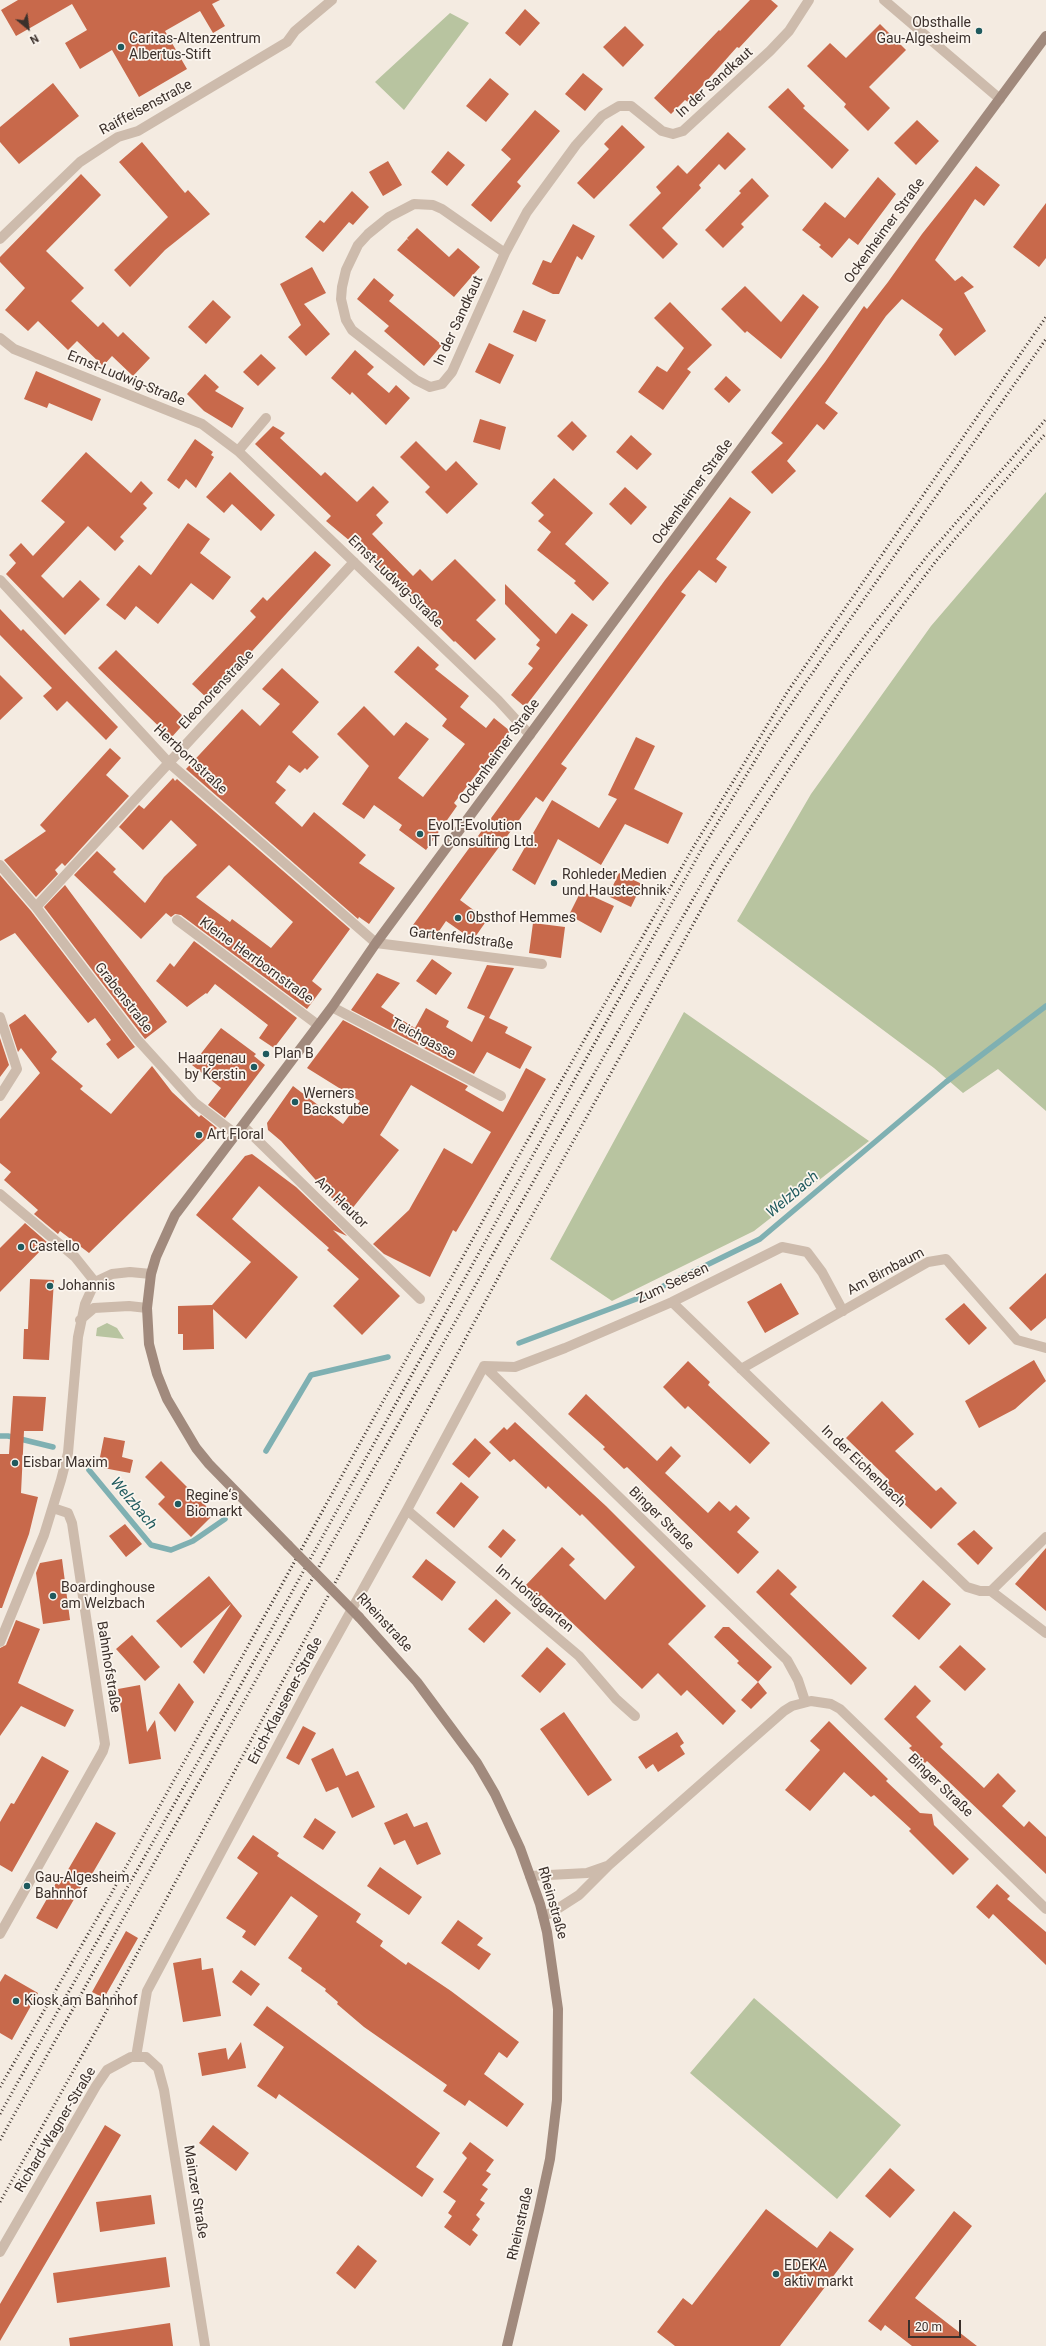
<!DOCTYPE html>
<meta charset="utf-8">
<style>
body{margin:0}
#map{position:relative;width:1046px;height:2346px;overflow:hidden;background:#f4ebe1;font-family:Roboto,sans-serif}
canvas{display:block}
.north{position:absolute;left:8px;top:8px;width:40px;height:40px;-webkit-text-stroke:3px #fbf5ee;paint-order:stroke;rotate:151deg;font-size:11px;font-weight:700;line-height:16px;text-align:center;color:#3b302b}
.north::after{content:'';display:block;margin:auto;width:14px;height:18px;background:#3b302b;clip-path:polygon(50% 0,100% 100%,50% 72%,0 100%)}
.scale{position:absolute;left:908px;top:2320px;width:53px;height:18px;box-sizing:border-box;border:2px solid #3b302b;border-top:0;padding-left:5px;font-size:12px;line-height:14px;white-space:nowrap;color:#3b302b;-webkit-text-stroke:3px #fbf5ee;paint-order:stroke}
</style>
<div id="map">
<canvas width="1046" height="2346"></canvas>
<div class="north">N</div>
<div class="scale">20 m</div>
</div>
<script>
const context = document.querySelector('canvas').getContext('2d');
context.lineJoin = 'round';
function paint(path, color) {
  context.fillStyle = color;
  context.fill(path, 'evenodd');
}
function poly(rows) {
  const path = new Path2D();
  for (const r of rows) {
    path.moveTo(r[0], r[1]);
    for (let i = 2; i < r.length; i += 2) path.lineTo(r[i], r[i + 1]);
  }
  return path;
}
function stroke(path, color, width, dash) {
  context.strokeStyle = color;
  context.lineWidth = width;
  context.lineCap = dash ? 'butt' : 'round';
  context.setLineDash(dash || []);
  context.stroke(path);
}
function write(font, color, halo, rows, align = 'center') {
  context.font = font + ' Roboto,sans-serif';
  context.lineWidth = 3.5;
  context.setLineDash([]);
  context.textBaseline = 'middle';
  context.strokeStyle = halo;
  context.fillStyle = color;
  for (const [text, x, y, turn = 0] of rows) {
    context.save();
    context.translate(x, y);
    context.rotate((+turn || 0) * Math.PI / 180);
    context.textAlign = isNaN(turn) ? turn : align;
    if (halo) context.strokeText(text, 0, 0);
    context.fillText(text, 0, 0);
    context.restore();
  }
}
paint(poly([
 [450,13,469,23,404,110,375,82],
 [1046,492,1046,1111,998,1069,963,1093,934,1068,737,921,811,794,931,626],
 [684,1012,869,1141,754,1231,612,1301,550,1259],
 [107,1323,117,1328,124,1339,96,1336,97,1328],
 [754,1998,901,2125,837,2199,690,2073]
]), '#b8c4a0');
stroke(poly([
 [519,1343,639,1298,760,1239,946,1082,1046,1006],
 [0,1436,8,1436,53,1447],
 [266,1451,311,1375,388,1357],
 [89,1470,151,1545,171,1550,193,1541,225,1519]
]), '#7fb0b2', 5.5);
paint(poly([
 [18,0,220,0,212,4,225,26,213,33,200,11,165,31,187,69,139,97,112,50,80,69,65,43,87,30,72,4,16,36,1,10],
 [750,0,771,0,778,6,739,48,737,47,688,102,685,100,671,114,654,98,719,30,720,31],
 [525,9,540,23,520,46,505,33],
 [880,24,906,50,869,87,890,108,868,131,844,107,846,104,807,66,830,43,846,58],
 [625,26,644,45,623,67,603,47],
 [583,73,603,89,585,111,565,94],
 [490,78,509,94,486,122,466,106],
 [53,83,79,116,19,164,0,142,0,127],
 [788,88,805,106,803,108,849,150,832,169,768,107],
 [535,110,560,131,517,182,521,186,491,222,471,205,511,159,501,150],
 [917,120,939,141,916,165,894,143],
 [622,125,645,147,594,199,577,183,609,149,604,144],
 [728,132,746,149,725,170,719,164,699,185,701,188,662,228,678,244,663,259,629,225,661,193,656,187,678,165,687,174],
 [142,142,185,193,188,190,210,214,165,250,130,287,114,270,168,217,119,162],
 [448,151,465,165,447,186,431,172],
 [388,161,402,185,383,196,369,172],
 [976,166,1000,185,984,206,975,199,935,260,955,281,962,276,974,287,964,293,986,331,955,356,939,335,943,329,902,299,886,316,825,403,838,413,824,430,817,424,787,461,796,471,772,494,751,472,783,443,771,433,825,362,864,306,867,309,888,282,922,234],
 [81,174,101,195,46,251,84,288,71,301,98,327,103,322,118,337,123,332,150,358,133,376,112,356,103,366,77,341,68,350,38,321,28,331,5,310,25,288,0,262,0,257],
 [878,177,896,194,858,245,849,238,832,258,819,247,821,245,802,230,825,202,845,218],
 [752,178,769,196,741,224,744,227,723,248,705,230,741,193,739,191],
 [352,191,369,207,353,225,349,222,323,252,305,237,320,220,324,223],
 [1046,203,1046,258,1039,267,1013,247],
 [573,224,595,236,582,260,577,256,559,294,553,294,532,284,543,260,551,263],
 [417,228,449,257,458,248,480,267,454,297,397,250,407,239,409,241,407,238],
 [312,267,326,293,304,304,330,334,306,356,288,337,301,325,280,284],
 [374,278,394,295,389,301,442,345,424,366,384,331,389,326,357,299],
 [745,286,781,322,803,294,819,307,781,359,747,331,745,333,721,309],
 [213,300,231,317,206,344,188,327],
 [670,302,712,345,687,369,691,372,663,410,638,392,657,366,667,372,684,348,654,318],
 [523,310,546,320,536,342,513,332],
 [489,343,514,355,500,384,475,372],
 [355,350,374,367,367,374,389,393,396,385,410,398,386,425,352,392,350,395,331,378],
 [261,354,276,368,258,386,243,372],
 [36,371,101,399,92,421,49,403,47,408,24,399],
 [205,374,219,387,215,391,244,408,232,428,204,411,187,394],
 [726,376,741,390,729,403,714,389],
 [480,419,506,427,500,450,473,442],
 [572,421,587,436,573,451,557,436],
 [273,426,285,433,280,438,321,476,325,472,357,502,373,486,389,502,376,515,383,523,372,534,413,576,420,569,432,581,455,559,496,600,476,620,496,639,475,660,455,641,454,642,368,556,326,521,331,516,255,444],
 [631,435,652,454,637,470,616,452],
 [195,439,213,452,211,455,214,457,196,488,186,479,179,489,167,480],
 [416,441,446,471,456,461,478,484,447,514,425,492,430,487,400,457],
 [86,452,131,493,141,481,153,493,143,504,147,508,120,537,124,541,115,551,88,526,41,576,63,598,80,580,100,599,65,635,6,574,16,563,9,555,21,543,33,556,65,522,41,501],
 [230,472,275,515,261,531,232,504,224,513,206,497],
 [554,478,593,513,565,544,609,583,593,601,574,583,576,581,537,550,551,532,538,521,544,515,531,503],
 [625,487,647,507,631,525,609,504],
 [730,497,751,512,716,559,727,567,716,583,699,570,681,592,686,595,561,764,567,768,543,802,536,797,460,900,487,920,473,940,446,921,433,940,413,925,665,580],
 [188,523,210,539,200,553,231,577,213,600,191,583,158,624,136,606,125,620,106,605,139,565,151,575],
 [315,551,331,565,208,699,192,684,256,617,250,611,263,597,267,601],
 [505,584,556,634,572,613,588,625,525,707,511,695,533,668,528,664,540,648,536,645,540,640,505,604],
 [0,609,21,631,23,629,118,727,106,740,67,701,57,711,43,696,52,688,0,635],
 [418,646,439,665,435,669,469,696,460,707,486,728,494,718,510,731,454,803,457,806,426,850,399,830,402,825,374,805,364,819,342,804,369,766,337,734,364,706,394,736,406,722,429,739,398,778,423,797,465,744,442,726,447,719,394,672],
 [116,650,187,720,171,738,98,668],
 [282,668,319,702,292,732,319,757,307,770,305,768,300,773,289,765,276,782,286,790,275,803,302,827,314,812,366,855,359,863,395,888,369,924,359,917,358,919,186,769,242,709,260,726,280,704,262,689],
 [0,675,23,698,0,720],
 [636,737,655,746,634,789,683,813,668,844,625,824,601,865,558,839,535,885,512,870,552,800,599,828,617,799,608,795],
 [110,748,121,758,106,775,129,796,65,866,62,863,55,870,58,874,36,897,4,860,46,831,40,825],
 [173,778,175,781,177,779,350,929,312,981,322,989,307,1009,181,915,175,914,171,917,166,913,141,939,74,875,97,851,116,869,113,872,145,903,164,877,197,845,171,820,143,850,119,827,139,805,144,809],
 [229,865,293,922,271,948,232,919,230,922,196,897],
 [619,873,642,884,631,907,608,896],
 [0,875,31,911,135,1047,118,1059,106,1044,111,1040,95,1018,88,1023,15,933,0,941],
 [65,885,167,1022,145,1039,44,907],
 [581,891,614,906,601,933,569,915],
 [533,923,565,927,561,958,529,953],
 [194,941,297,1018,274,1048,259,1038,268,1025,215,984,207,994,206,993,187,1007,156,981,170,963,174,967],
 [432,959,452,973,436,995,416,981],
 [487,965,514,968,489,1018,508,1027,505,1033,532,1047,520,1069,487,1052,474,1074,351,1010,377,973,400,983,381,1007,415,1028,426,1008,449,1021,446,1027,472,1042,485,1016,467,1008],
 [25,1014,57,1052,51,1059,83,1086,80,1089,111,1114,152,1066,172,1092,199,1117,201,1115,217,1128,89,1253,60,1231,58,1234,34,1214,38,1210,4,1180,11,1172,0,1163,0,1119,40,1073,21,1048,18,1052,9,1025],
 [343,1020,468,1086,465,1090,503,1112,526,1068,546,1079,456,1232,453,1230,430,1277,384,1254,373,1244,409,1210,444,1148,472,1164,491,1132,411,1085,380,1135,399,1150,347,1215,281,1141,268,1130,267,1123,293,1086,343,1124,360,1101,307,1068],
 [221,1028,256,1054,254,1056,265,1065,225,1118,208,1105,221,1088,192,1065],
 [0,1038,9,1065,0,1077],
 [252,1154,296,1187,347,1236,333,1230,400,1296,362,1335,333,1306,359,1279,327,1250,329,1248,259,1186,232,1219,298,1277,246,1339,213,1309,214,1349,183,1350,183,1334,178,1334,178,1306,212,1305,251,1262,196,1215,245,1156],
 [25,1223,48,1243,0,1292,0,1248],
 [1046,1273,1046,1318,1031,1331,1009,1308],
 [30,1279,54,1280,49,1360,23,1359,24,1329,28,1329],
 [781,1283,799,1314,765,1333,747,1302],
 [964,1303,987,1328,969,1345,945,1319],
 [1034,1360,1046,1381,1015,1409,979,1428,965,1401],
 [688,1361,710,1382,708,1385,770,1443,750,1464,688,1406,685,1409,663,1387],
 [586,1394,657,1461,671,1446,681,1456,665,1473,708,1513,719,1501,730,1511,736,1505,750,1518,737,1532,759,1552,738,1574,627,1467,624,1469,603,1449,605,1447,568,1414],
 [13,1396,46,1397,43,1431,24,1431,21,1493,38,1497,29,1534,2,1608,0,1608,0,1454,9,1454],
 [882,1401,914,1434,895,1451,936,1491,941,1487,957,1503,931,1529,883,1484,888,1479,846,1438],
 [515,1422,606,1506,706,1606,668,1644,736,1711,723,1725,687,1690,681,1696,658,1673,642,1689,563,1614,562,1616,541,1595,538,1598,525,1586,562,1547,575,1559,569,1565,605,1600,635,1567,582,1514,580,1516,548,1486,546,1489,514,1459,510,1462,489,1442,504,1427,507,1430],
 [104,1437,125,1441,122,1457,133,1460,130,1473,98,1467],
 [475,1438,491,1453,469,1478,452,1464],
 [161,1461,214,1514,191,1537,158,1504,165,1497,145,1477],
 [461,1482,479,1497,454,1528,436,1513],
 [125,1524,142,1544,126,1557,109,1536],
 [503,1529,516,1540,501,1558,488,1547],
 [974,1530,993,1548,978,1565,957,1544],
 [1046,1548,1046,1611,1015,1584],
 [62,1559,70,1620,43,1624,36,1573,40,1563],
 [426,1559,456,1582,442,1601,412,1577],
 [778,1569,797,1587,790,1594,867,1668,851,1685,756,1592],
 [209,1576,242,1616,204,1674,193,1662,231,1604,181,1648,156,1621],
 [923,1580,951,1604,919,1640,892,1616],
 [496,1599,511,1613,484,1643,468,1629],
 [16,1620,40,1629,18,1683,74,1710,65,1727,21,1706,0,1736,0,1648,6,1645],
 [723,1627,729,1627,772,1667,758,1682,737,1663,739,1661,714,1637],
 [132,1635,160,1667,145,1681,116,1649],
 [960,1645,986,1669,965,1691,939,1667],
 [547,1647,566,1664,540,1693,521,1676],
 [758,1682,767,1693,751,1709,741,1700],
 [179,1683,194,1702,175,1732,159,1713],
 [140,1685,147,1732,155,1720,161,1759,129,1764,118,1689],
 [915,1685,931,1701,916,1717,943,1744,940,1747,984,1788,998,1773,1016,1791,1002,1806,1024,1827,1029,1821,1046,1837,1046,1874,927,1761,925,1763,909,1748,912,1746,884,1719],
 [564,1712,612,1780,588,1796,540,1729],
 [829,1721,888,1779,886,1781,920,1813,932,1814,934,1825,969,1859,953,1875,909,1831,911,1829,874,1795,871,1797,844,1772,810,1811,785,1790,820,1750,810,1741],
 [303,1726,316,1733,299,1765,286,1758],
 [677,1732,684,1743,680,1746,685,1754,658,1772,653,1764,646,1769,638,1757],
 [333,1748,346,1776,358,1771,375,1807,352,1818,338,1787,326,1792,311,1759],
 [42,1756,69,1771,12,1872,0,1865,0,1822,11,1803,14,1804],
 [407,1813,414,1827,427,1822,441,1854,417,1865,405,1840,394,1845,384,1823],
 [315,1818,336,1832,323,1850,303,1837],
 [96,1822,116,1833,88,1881,85,1880,57,1929,36,1918,56,1883,59,1885],
 [253,1835,279,1853,277,1856,361,1914,356,1922,383,1941,380,1946,406,1965,408,1962,451,1991,519,2042,507,2058,499,2052,484,2074,524,2104,507,2127,469,2100,465,2106,443,2091,447,2085,364,2027,337,2004,338,2002,325,1991,326,1989,301,1971,302,1968,288,1958,318,1916,291,1896,255,1946,242,1937,246,1931,226,1918,258,1873,237,1858],
 [380,1867,422,1897,409,1915,367,1886],
 [997,1884,1010,1896,1007,1899,1046,1932,1046,1965,993,1914,989,1919,976,1907],
 [458,1920,483,1938,477,1945,491,1954,479,1970,441,1943],
 [126,1931,138,1938,104,1998,92,1992],
 [201,1958,202,1970,213,1968,221,2016,183,2022,173,1963],
 [241,1970,260,1984,251,1996,232,1982],
 [5,1974,38,1993,12,2040,0,2033,0,1982],
 [267,2006,440,2133,416,2167,434,2179,422,2197,279,2094,276,2099,257,2086,284,2047,253,2025],
 [241,2042,246,2068,202,2076,198,2053,226,2048,228,2060],
 [105,2125,121,2135,0,2341,0,2304],
 [213,2125,249,2153,236,2171,199,2143],
 [470,2142,494,2160,486,2171,491,2174,482,2185,488,2189,480,2200,485,2203,476,2215,480,2219,472,2230,478,2235,470,2246,444,2227,452,2216,448,2213,456,2201,443,2192,467,2158,462,2153],
 [890,2168,915,2190,890,2218,865,2196],
 [151,2195,155,2224,100,2232,96,2202],
 [766,2209,817,2248,830,2231,854,2249,780,2346,675,2346,657,2332,683,2298,692,2305],
 [954,2211,972,2226,915,2298,977,2346,912,2346,885,2325,881,2331,868,2321],
 [358,2245,377,2261,355,2289,336,2273],
 [166,2257,170,2287,57,2303,53,2273],
 [170,2323,173,2346,70,2346,69,2338]
]), '#c8694b');
stroke(poly([
 [884,0,1000,99],
 [0,239,80,162,118,137,138,131,287,42,295,31,332,0],
 [505,253,442,209,433,205,414,204,389,217,368,234,358,245,346,270,342,287,341,299,346,320,352,330,416,380,430,387,442,384,452,372,505,253,527,212,576,145,602,116,619,106,631,106,662,131,673,134,683,131,770,51,789,31,809,0],
 [0,338,14,349,202,424,238,451,498,700,530,735],
 [238,451,266,418],
 [0,580,169,763,376,943,542,964],
 [0,865,36,907,136,1038,195,1103,237,1135],
 [36,907,354,562],
 [177,920,318,1025],
 [332,1007,501,1096],
 [0,1017,17,1069,0,1096],
 [243,1126,420,1299],
 [0,1194,75,1257,95,1282],
 [672,1302,967,1587,980,1591,991,1591,1046,1633],
 [80,1320,94,1308,129,1306,147,1308],
 [484,1366,787,1660,798,1680,805,1701],
 [484,1366,515,1367,565,1348,672,1302,782,1247,807,1252,822,1272,843,1311],
 [741,1369,928,1262,946,1259,1017,1340,1046,1348],
 [407,1510,579,1656,616,1699,635,1716],
 [991,1591,1046,1537],
 [0,1642,44,1535,61,1480,68,1453,78,1337,85,1304,95,1282,112,1274,130,1272,151,1274],
 [0,1934,103,1751,105,1744,72,1523,68,1513,53,1508],
 [136,2057,147,1991,316,1674,407,1510,484,1366],
 [0,2252,96,2086,107,2070,131,2057,146,2057,158,2068,164,2090,205,2346]
]), '#cdbbac', 10);
stroke(poly([
 [530,1876,587,1873,607,1866],
 [543,1916,551,1913,579,1895,609,1865,784,1711,792,1706,811,1701,831,1704,840,1709,1046,1909]
]), '#cdbbac', 10);
stroke(poly([
 [288,1545,209,1464,196,1448,167,1399,157,1374,149,1344,147,1308,151,1274,156,1257,175,1215,332,1007,376,943,1046,36],
 [359,1617,417,1682,477,1763,495,1794,520,1848,540,1904,547,1932,558,2009,557,2100,550,2159,539,2210,507,2346]
]), '#a18a7d', 10);
stroke(poly([
 [0,2087,110,1896,508,1175,691,851,788,691,1046,317],
 [0,2114,217,1728,699,854,771,734,804,685,1046,339],
 [0,2140,548,1155,714,862,841,668,864,637,928,555,1046,419],
 [0,2202,98,2027,507,1261,722,872,851,674,936,561,1046,433]
]), '#3b302b', 3, [1, 3]);
stroke(poly([
 [288,1545,359,1617]
]), '#a18a7d', 10);
for (const [x, y, r, color] of [
 [979,31,4,"#1f5a5e"],
 [121,47,4,"#1f5a5e"],
 [420,834,4,"#1f5a5e"],
 [554,883,4,"#1f5a5e"],
 [458,918,4,"#1f5a5e"],
 [266,1054,4,"#1f5a5e"],
 [254,1067,4,"#1f5a5e"],
 [295,1102,4,"#1f5a5e"],
 [199,1135,4,"#1f5a5e"],
 [21,1247,4,"#1f5a5e"],
 [50,1286,4,"#1f5a5e"],
 [15,1463,4,"#1f5a5e"],
 [178,1504,4,"#1f5a5e"],
 [53,1596,4,"#1f5a5e"],
 [27,1886,4,"#1f5a5e"],
 [16,2001,4,"#1f5a5e"],
 [776,2274,4,"#1f5a5e"]
]) {
  const dot = new Path2D();
  dot.arc(x, y, r, 0, 2 * Math.PI);
  context.fillStyle = color;
  context.fill(dot);
  stroke(dot, '#fbf5ee', 1.5);
}
write('14px', '#3b302b', '#fbf5ee', [
 ["Obsthalle",971,23,"right"],
 ["Gau-Algesheim",971,39,"right"],
 ["Caritas-Altenzentrum",129,39],
 ["Albertus-Stift",129,55],
 ["EvoIT-Evolution",428,826],
 ["IT Consulting Ltd.",428,842],
 ["Rohleder Medien",562,875],
 ["und Haustechnik",562,891],
 ["Obsthof Hemmes",466,918],
 ["Plan B",274,1054],
 ["Haargenau",246,1059,"right"],
 ["by Kerstin",246,1075,"right"],
 ["Werners",303,1094],
 ["Backstube",303,1110],
 ["Art Floral",207,1135],
 ["Castello",29,1247],
 ["Johannis",58,1286],
 ["Eisbar Maxim",23,1463],
 ["Regine‘s",186,1496],
 ["Biomarkt",186,1512],
 ["Boardinghouse",61,1588],
 ["am Welzbach",61,1604],
 ["Gau-Algesheim",35,1878],
 ["Bahnhof",35,1894],
 ["Kiosk am Bahnhof",24,2001],
 ["EDEKA",784,2266],
 ["aktiv markt",784,2282]
], 'left');
write('14px', '#3b302b', '#fbf5ee', [
 ["In der Sandkaut",715,83,-42],
 ["Raiffeisenstraße",146,108,-28],
 ["Ockenheimer Straße",885,231,-54],
 ["In der Sandkaut",459,321,-65],
 ["Ernst-Ludwig-Straße",126,379,22],
 ["Ockenheimer Straße",693,492,-54],
 ["Ernst-Ludwig-Straße",395,582,44],
 ["Eleonorenstraße",217,690,-47],
 ["Ockenheimer Straße",500,752,-54],
 ["Herrbornstraße",190,760,43],
 ["Gartenfeldstraße",461,939,7],
 ["Kleine Herrbornstraße",256,961,36],
 ["Grabenstraße",123,998,52],
 ["Teichgasse",423,1039,28],
 ["Am Heutor",341,1203,44],
 ["Am Birnbaum",886,1272,-28],
 ["Zum Seesen",673,1284,-25],
 ["In der Eichenbach",863,1467,44],
 ["Binger Straße",661,1519,44],
 ["Im Honiggarten",534,1599,40],
 ["Rheinstraße",384,1623,47],
 ["Bahnhofstraße",108,1667,81],
 ["Erich-Klausener-Straße",286,1701,-62],
 ["Binger Straße",940,1786,44],
 ["Rheinstraße",552,1903,74],
 ["Richard-Wagner-Straße",56,2130,-59],
 ["Mainzer Straße",195,2192,81],
 ["Rheinstraße",521,2224,-77]
]);
write('italic 15px', '#1f5a5e', '#fbf5ee', [
 ["Welzbach",793,1195,-40],
 ["Welzbach",133,1504,50]
]);
</script>
